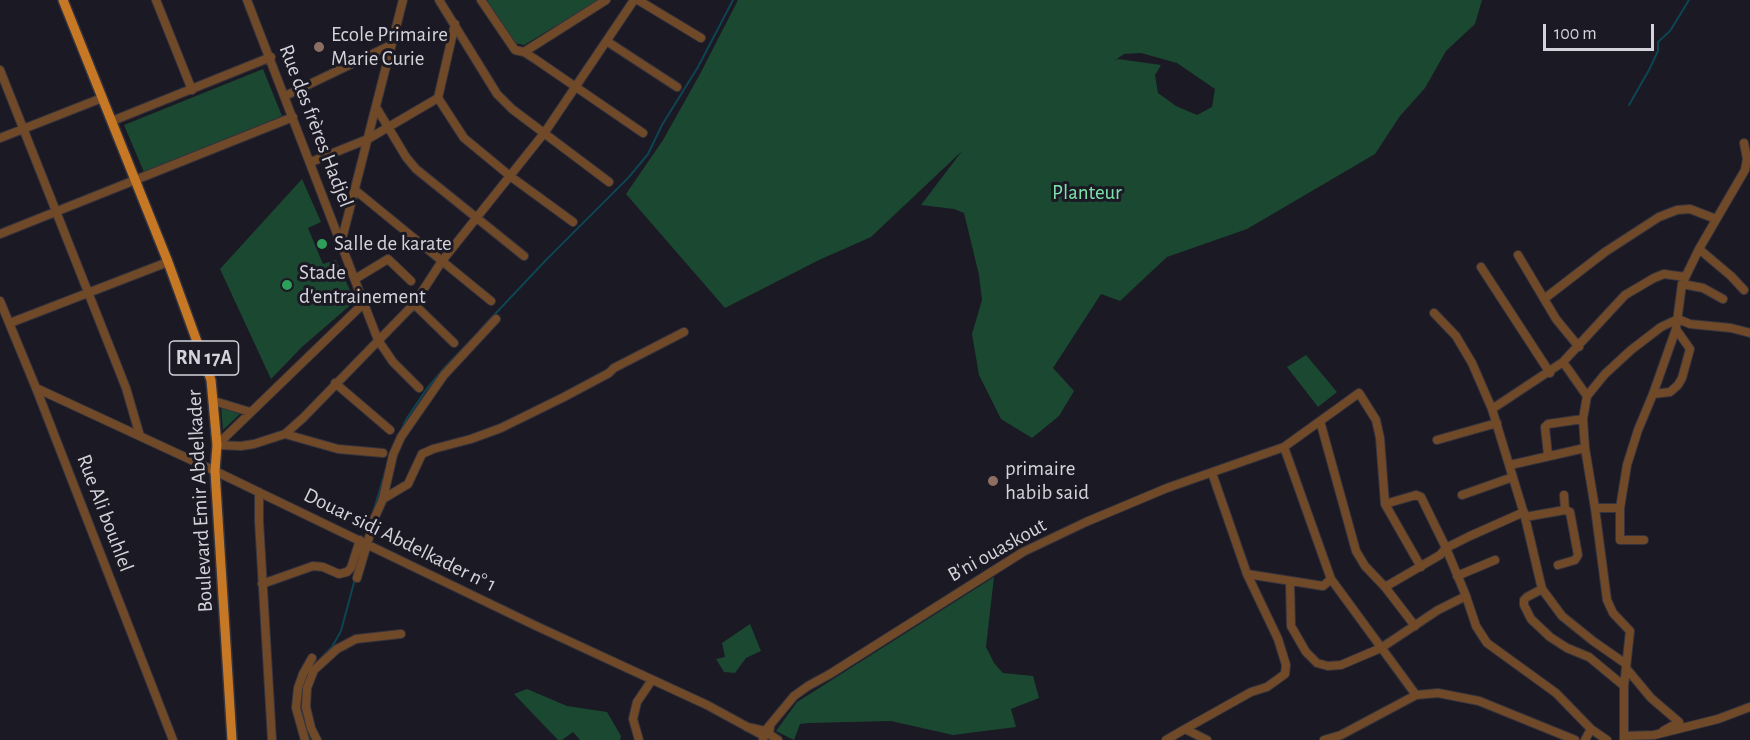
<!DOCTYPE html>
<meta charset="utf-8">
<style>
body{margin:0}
#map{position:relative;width:1750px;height:740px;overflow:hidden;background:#1b1924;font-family:"Alegreya Sans",sans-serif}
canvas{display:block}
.scale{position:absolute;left:1543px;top:24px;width:111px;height:27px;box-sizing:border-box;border:3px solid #d4d3db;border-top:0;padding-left:8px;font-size:18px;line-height:21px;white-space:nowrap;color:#d4d3db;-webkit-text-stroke:4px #1b1924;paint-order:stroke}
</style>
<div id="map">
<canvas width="1750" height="740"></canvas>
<div class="scale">100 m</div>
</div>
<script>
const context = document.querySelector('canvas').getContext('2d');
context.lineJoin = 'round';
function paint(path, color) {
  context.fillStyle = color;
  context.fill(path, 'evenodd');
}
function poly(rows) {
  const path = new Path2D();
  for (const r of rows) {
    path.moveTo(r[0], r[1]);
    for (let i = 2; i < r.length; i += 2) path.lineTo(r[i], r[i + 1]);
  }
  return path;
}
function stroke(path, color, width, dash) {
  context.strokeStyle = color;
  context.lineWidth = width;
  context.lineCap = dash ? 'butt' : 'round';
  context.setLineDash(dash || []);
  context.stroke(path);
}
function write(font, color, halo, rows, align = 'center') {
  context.font = font + ' "Alegreya Sans",sans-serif';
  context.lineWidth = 6;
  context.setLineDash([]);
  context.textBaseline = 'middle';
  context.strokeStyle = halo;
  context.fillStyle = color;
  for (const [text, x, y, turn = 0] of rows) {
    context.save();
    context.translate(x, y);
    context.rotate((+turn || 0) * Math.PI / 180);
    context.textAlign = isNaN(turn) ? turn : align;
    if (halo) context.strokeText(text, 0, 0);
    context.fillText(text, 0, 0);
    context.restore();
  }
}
paint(poly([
 [487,0,599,0,524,45,515,43,496,18],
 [738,0,1482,0,1475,24,1446,51,1425,88,1400,116,1375,154,1247,229,1167,257,1120,301,1101,294,1053,368,1074,391,1059,416,1032,438,1001,419,979,375,972,334,982,300,979,275,964,213,954,209,921,205,962,151,871,237,819,260,725,308,626,194,663,140,700,74],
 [1141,53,1177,63,1215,89,1212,107,1197,115,1176,106,1158,93,1155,75,1161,65,1118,59,1114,61,1124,54],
 [263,69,282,116,144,172,124,125],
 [302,179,321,222,308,228,323,264,336,260,355,301,302,347,271,379,220,269],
 [1306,355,1337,392,1318,407,1287,367],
 [221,407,240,414,223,430],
 [994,577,986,647,994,663,1003,673,1033,676,1039,698,1011,709,1016,727,953,735,891,721,809,723,800,724,794,740,776,731,797,702],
 [750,624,761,651,746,658,735,673,724,672,716,659,725,657,722,643],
 [527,689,567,706,607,712,621,736,620,740,580,740,573,732,562,740,558,740,514,694]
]), '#1b4830');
stroke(poly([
 [1629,105,1649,70,1658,51,1658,42,1670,31,1689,0],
 [480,330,546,260,629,177,648,154,662,125,698,67,733,0],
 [393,447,407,418,426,390,445,367,477,334],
 [373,513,386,469],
 [317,662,332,647,341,631,355,579],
 [310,671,303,685,300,700,301,713,310,740]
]), '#0d4552', 2);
const minor = poly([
 [156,0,192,90],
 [247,0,378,340,393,362,419,388],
 [439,0,497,94,512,109,609,182],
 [481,0,515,50,524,52,535,59,643,133],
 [638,0,701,38],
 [455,24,438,98,464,138,510,176,573,222],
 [608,42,677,87],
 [524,52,606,0],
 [0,70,126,388,140,436],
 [285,96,391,45],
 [376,107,406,157,416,169,524,256],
 [112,121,271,57],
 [0,138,102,98],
 [311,162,368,139,438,98],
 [355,190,491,301],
 [0,234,293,117],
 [341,243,403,0],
 [1699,249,1731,276,1744,290],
 [1518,255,1556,319,1579,347],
 [1481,267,1550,373],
 [355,279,388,259,411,281],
 [1682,284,1703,288,1723,299],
 [1544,299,1605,252,1659,217,1677,210,1690,209,1716,219],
 [0,301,36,388,173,740],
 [414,304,454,343],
 [1434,313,1456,336,1472,363,1492,409,1525,517,1542,589,1562,616,1593,641,1626,664],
 [10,323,168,262],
 [1563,362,1587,396,1583,419,1585,448,1595,508,1607,600,1613,613,1630,631,1624,686,1624,740],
 [335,383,390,430],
 [36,388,215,471,534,625,707,705,764,736,763,740],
 [1653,394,1670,392,1678,385,1682,378,1690,349,1676,329,1682,284,1699,249,1745,170,1747,159,1744,143],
 [1587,396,1605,374,1631,350,1661,327,1678,319,1690,324,1731,328,1750,333],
 [214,401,250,412],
 [1492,409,1563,362,1625,295,1654,278,1664,274,1685,277],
 [1320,421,1356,551,1365,566,1385,587,1415,626],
 [285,434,338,449,383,453],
 [1437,440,1497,423],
 [217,445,241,446,254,444,285,434,303,418,414,304,442,261,545,132,634,0],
 [217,445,364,303],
 [1284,447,1331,579,1416,695],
 [1548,455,1545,427,1548,424,1583,419],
 [1510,465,1585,448],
 [1212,473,1247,574,1323,586,1331,579],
 [259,492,259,521,272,740],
 [1462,495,1513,477],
 [1564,495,1565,510],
 [383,499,408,484,422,454,433,449,471,439,501,428,564,397,609,373,614,368,684,332],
 [1385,504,1416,495,1421,497,1446,548,1466,596,1476,626,1487,643,1556,693,1591,729,1607,740],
 [1595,508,1620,508],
 [1525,517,1565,510,1570,512,1578,555,1575,560,1558,565],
 [1644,540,1620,540,1620,508,1627,465,1638,430,1653,394,1676,329],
 [1457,576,1495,560],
 [357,578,375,517,383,499,393,455,401,437,444,375,496,319],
 [1290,583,1291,626,1306,652,1317,663,1328,666,1341,665,1381,648,1438,610,1466,596],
 [262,584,313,566,323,567,339,574,347,572,351,568,360,540],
 [1385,587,1440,555,1446,548,1470,536,1524,512],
 [1542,589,1527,597,1524,600,1524,605,1531,619,1550,637,1567,648,1589,657,1624,686],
 [1626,668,1651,698,1679,722,1663,731],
 [747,727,765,731,794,696,808,686,830,674,1023,552,1086,522,1167,488,1284,447,1359,393,1376,420,1380,438,1385,504,1421,567],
 [770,727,769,734,778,740],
 [1185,729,1251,692,1267,687,1285,674,1286,665,1278,639,1247,574],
 [1624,736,1654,735,1718,719,1750,707],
 [305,740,296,708,298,688,303,674,312,658],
 [317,740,311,728,306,707,307,688,314,670,337,649,356,639,401,634],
 [639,740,633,719,637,702,652,680],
 [1166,740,1185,729,1207,740],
 [1324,740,1341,735,1416,695,1438,693,1479,701,1575,740],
 [1585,740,1591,729]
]);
const major = poly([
 [63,0,168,262,211,380,217,445,215,471,232,740]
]);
stroke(minor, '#35333e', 10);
stroke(major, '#35333e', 12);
stroke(minor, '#704a28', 8);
stroke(major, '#c67824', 9);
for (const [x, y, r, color] of [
 [319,47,6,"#8d6e63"],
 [322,244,6,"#2e9e5b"],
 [287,285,6,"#2e9e5b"],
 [993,481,6,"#8d6e63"]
]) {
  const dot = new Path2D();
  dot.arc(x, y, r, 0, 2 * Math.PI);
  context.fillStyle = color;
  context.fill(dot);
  stroke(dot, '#1b1924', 2);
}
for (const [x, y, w] of [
 [204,358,69]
]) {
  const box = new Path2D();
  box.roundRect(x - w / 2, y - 17, w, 34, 4.5);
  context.fillStyle = '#1b1924';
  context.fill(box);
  stroke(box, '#d4d3db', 1.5);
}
write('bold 20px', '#d4d3db', null, [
 ["RN 17A",204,358]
]);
write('21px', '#d4d3db', '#1b1924', [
 ["Ecole Primaire",331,35],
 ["Marie Curie",331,59],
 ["Salle de karate",334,244],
 ["Stade",299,273],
 ["d'entrainement",299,297],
 ["primaire",1005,469],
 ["habib said",1005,493]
], 'left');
write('21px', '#d4d3db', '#1b1924', [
 ["Rue des frères Hadjel",316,126,69],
 ["Boulevard Emir Abdelkader",200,501,-93],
 ["Rue Ali bouhlel",105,513,69],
 ["Douar sidi Abdelkader n° 1",400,540,26],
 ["B'ni ouaskout",997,550,-29]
]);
write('21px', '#7ce4aa', '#1b1924', [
 ["Planteur",1087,193]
]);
</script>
